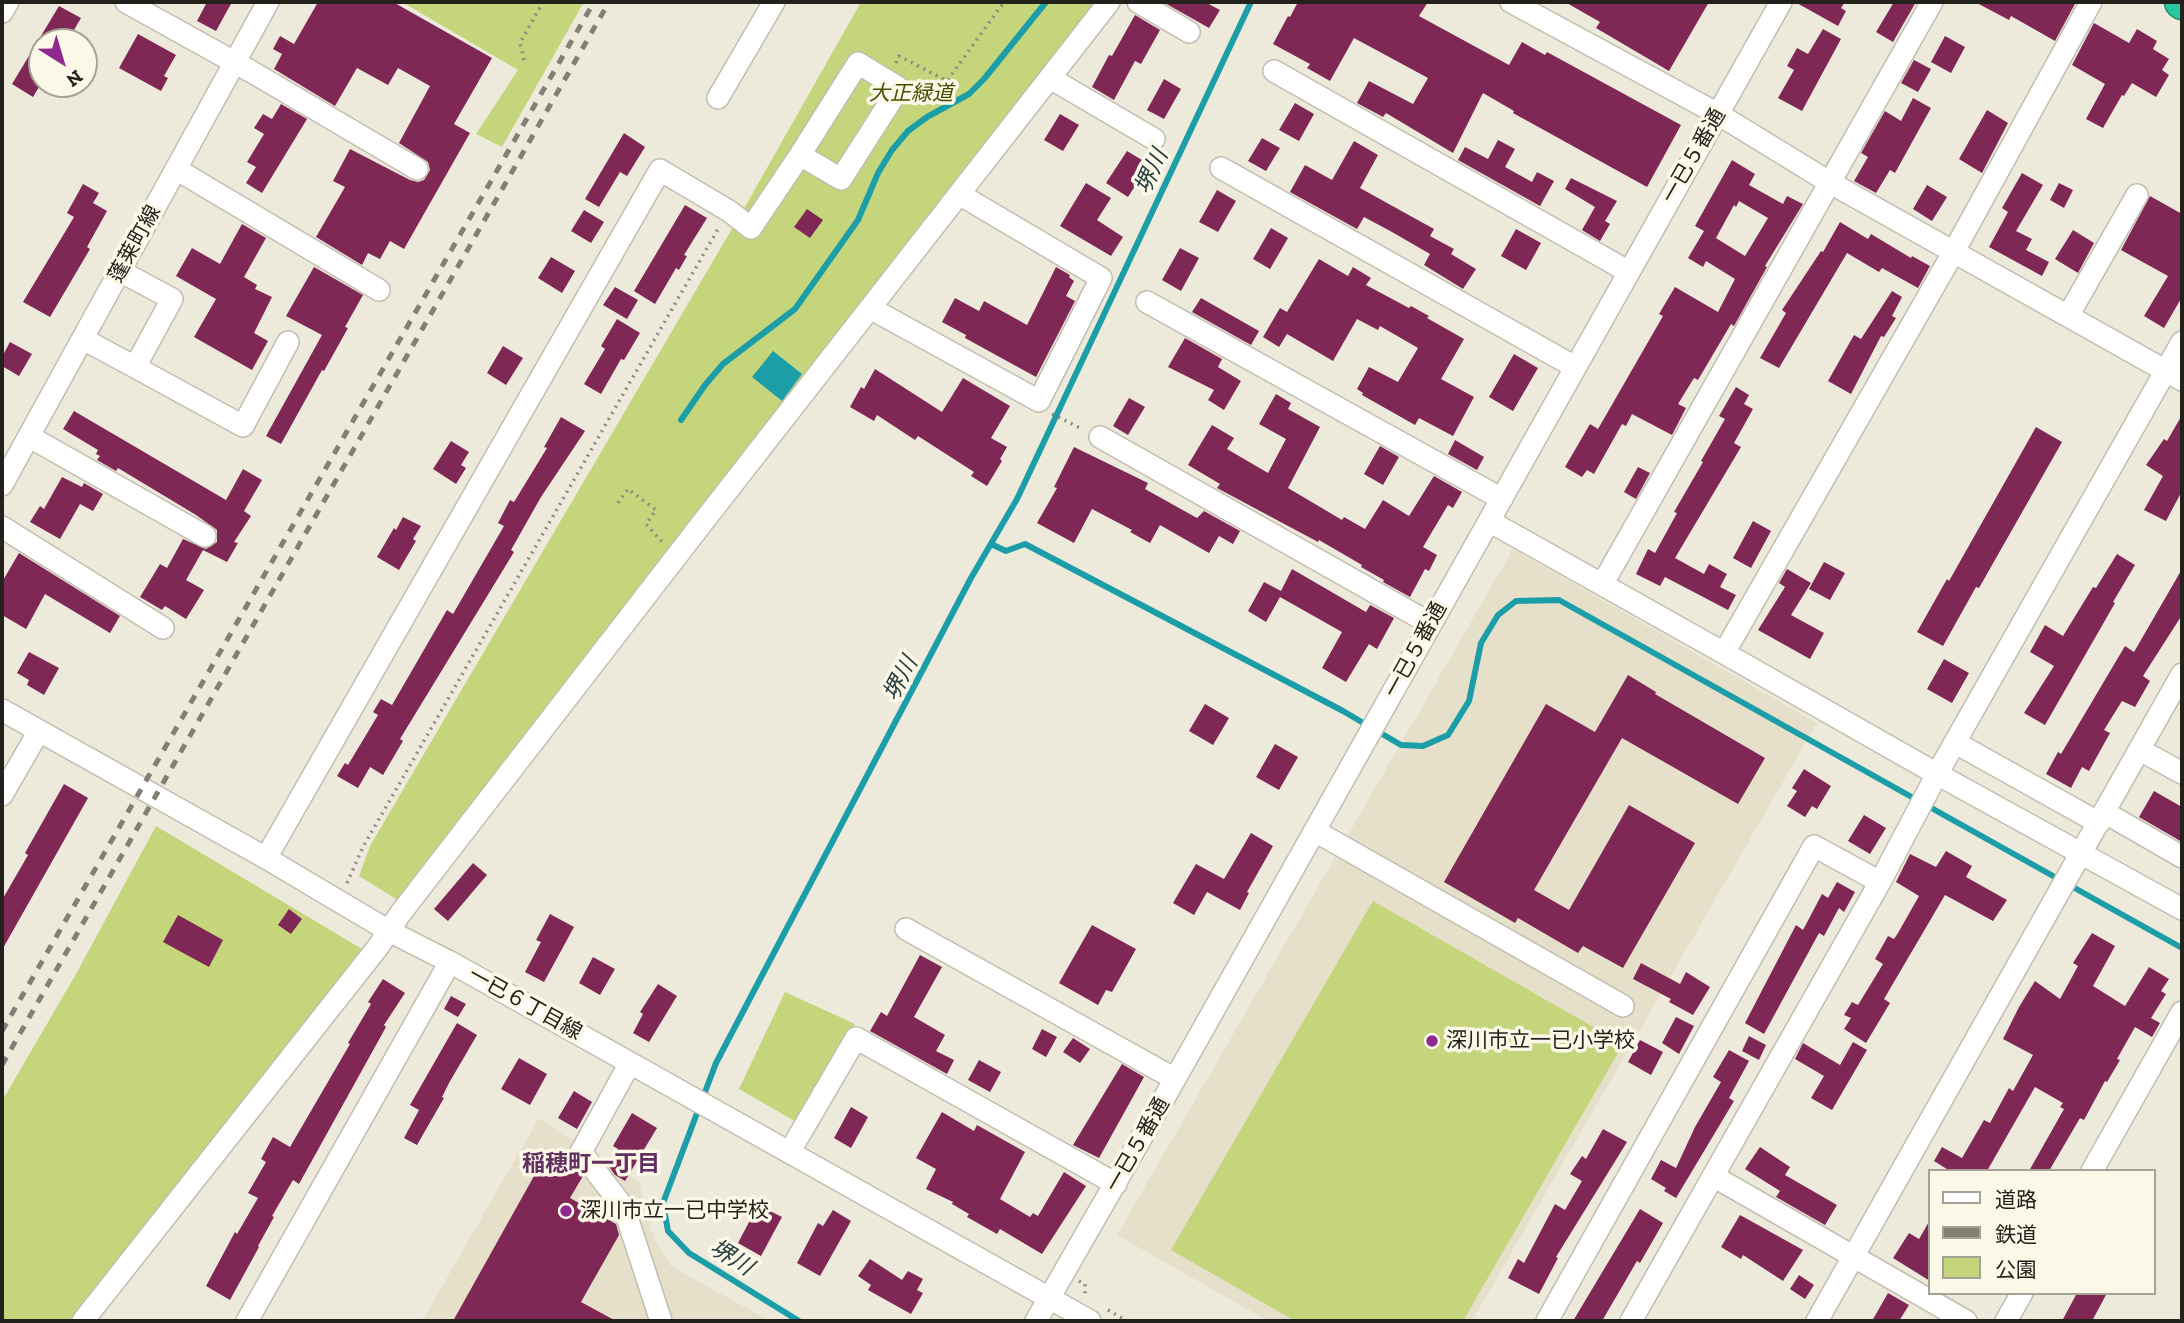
<!DOCTYPE html>
<meta charset="utf-8">
<style>
body{margin:0}
#map{position:relative;width:2184px;height:1323px;overflow:hidden;background:#eeeadb;font-family:"Zilla Slab","Noto Sans JP",serif}
canvas{display:block}
.frame{position:absolute;inset:0;border:4px solid #23211c;pointer-events:none}
.legend{position:absolute;left:1928px;top:1169px;width:228px;height:126px;box-sizing:border-box;background:#fcf8e8;border:2px solid #a5a296;margin:0;padding:9px 12px;list-style:none;font-size:21px;color:#23211c}
.legend li{display:flex;align-items:center;gap:14px;height:35px}
.legend b{width:35px;border:2px solid #a5a296}
.north{position:absolute;left:28px;top:28px;width:70px;height:70px;box-sizing:border-box;background:#fcf8e8;border:2px solid #a5a296;border-radius:50%;rotate:143deg;font-size:19px;font-weight:700;line-height:28px;text-align:center;color:#23211c}
.north::after{content:'';display:block;margin:auto;width:24px;height:32px;background:#8f2990;clip-path:polygon(50% 0,100% 100%,50% 72%,0 100%)}
</style>
<div id="map">
<canvas width="2184" height="1323"></canvas>
<div class="frame"></div>
<ul class="legend">
<li><b style="height:9px;background:#fff"></b>道路</li>
<li><b style="height:9px;background:#827f75"></b>鉄道</li>
<li><b style="height:19px;background:#c4d57c"></b>公園</li>
</ul>
<div class="north">N</div>
</div>
<script>
const context = document.querySelector('canvas').getContext('2d');
context.lineJoin = 'round';
function paint(path, color) {
  context.fillStyle = color;
  context.fill(path, 'evenodd');
}
function poly(rows) {
  const path = new Path2D();
  for (const r of rows) {
    path.moveTo(r[0], r[1]);
    for (let i = 2; i < r.length; i += 2) path.lineTo(r[i], r[i + 1]);
  }
  return path;
}
function stroke(path, color, width, dash) {
  context.strokeStyle = color;
  context.lineWidth = width;
  context.lineCap = dash ? 'butt' : 'round';
  context.setLineDash(dash || []);
  context.stroke(path);
}
function write(font, color, halo, rows, align = 'center') {
  context.font = font + ' "Zilla Slab","Noto Sans JP",serif';
  context.lineWidth = 7;
  context.setLineDash([]);
  context.textBaseline = 'middle';
  context.strokeStyle = halo;
  context.fillStyle = color;
  for (const [text, x, y, turn = 0] of rows) {
    context.save();
    context.translate(x, y);
    context.rotate((+turn || 0) * Math.PI / 180);
    context.textAlign = isNaN(turn) ? turn : align;
    if (halo) context.strokeText(text, 0, 0);
    context.fillText(text, 0, 0);
    context.restore();
  }
}
paint(poly([
 [1513,549,1817,723,1472,1321,1268,1321,1117,1235],
 [539,1118,639,1182,654,1239,671,1266,770,1321,422,1321]
]), '#e6e0ca');
paint(poly([
 [402,2,584,2,502,147,476,134,518,70],
 [861,2,1095,2,666,552,401,902,359,876,370,846,750,198],
 [156,826,367,952,75,1321,2,1321,2,1101,76,974],
 [1373,901,1623,1044,1463,1321,1295,1321,1171,1250],
 [785,992,855,1024,798,1123,739,1089]
]), '#c4d57c');
paint(poly([
 [773,351,802,374,782,401,752,377]
]), '#1b9ea7');
stroke(poly([
 [681,420,705,385,723,364,795,309,858,220,878,173,892,150,908,131,927,117,969,94,984,79,1046,2],
 [991,544,1006,551,1025,544,1343,711,1401,745,1423,746,1448,735,1469,701,1481,643,1498,615,1516,601,1559,600,2182,948],
 [799,1321,689,1253,668,1231,663,1203,716,1063,971,578,1017,499,1251,2]
]), '#1b9ea7', 6);
paint(poly([
 [207,2,232,2,216,31,197,21],
 [318,2,393,2,492,58,454,124,470,133,404,249,390,241,380,259,368,253,362,265,316,237,345,187,333,181,350,149,410,180,418,182,424,180,430,170,428,162,399,143,430,86,398,68,388,85,357,68,335,106,274,69,282,54,273,49,280,36,294,44],
 [1163,2,1205,2,1220,10,1209,28],
 [1298,2,1428,2,1419,16,1509,65,1522,42,1545,55,1547,52,1681,125,1647,187,1513,113,1514,111,1483,93,1453,153,1386,113,1383,117,1357,103,1369,81,1413,104,1428,78,1354,38,1330,81,1307,68,1310,64,1273,44,1288,16,1290,17],
 [1565,2,1709,2,1669,71,1596,28,1600,22],
 [1795,2,1845,2,1841,8,1846,11,1838,26],
 [1894,2,1916,2,1893,42,1876,32],
 [1975,2,2076,2,2055,41,2011,16,2009,20],
 [59,6,81,18,67,42,42,42,42,82,33,97,12,84],
 [1135,15,1160,30,1141,64,1135,61,1114,100,1092,87,1109,55,1112,56],
 [2094,23,2129,43,2137,29,2157,41,2153,49,2169,59,2162,70,2169,75,2156,97,2132,83,2124,96,2122,95,2103,128,2086,119,2105,84,2072,65],
 [1823,29,1841,39,1802,111,1778,98,1794,70,1787,66,1797,48,1808,54],
 [138,34,176,55,164,76,168,78,161,91,119,68],
 [1945,36,1965,47,1951,73,1931,62],
 [1914,60,1931,69,1918,92,1901,83],
 [1164,79,1181,89,1164,119,1147,110],
 [1913,98,1931,108,1895,173,1890,170,1876,193,1854,181,1868,157,1861,153,1885,111,1901,121],
 [1295,103,1314,114,1299,141,1279,130],
 [281,104,307,119,262,193,246,183,256,167,247,162,264,134,254,128,263,114,272,119],
 [1987,110,2008,123,1982,173,1959,159],
 [1060,114,1079,125,1063,151,1044,140],
 [624,133,645,147,627,176,620,172,599,207,585,199],
 [1262,138,1280,148,1266,171,1248,161],
 [1498,140,1515,149,1505,167,1532,182,1537,172,1554,181,1540,206,1458,160,1465,147,1488,159],
 [1354,141,1378,155,1360,188,1434,229,1430,236,1454,249,1451,254,1476,269,1463,289,1424,265,1430,254,1392,232,1364,217,1357,229,1290,192,1305,165,1332,180],
 [1127,151,1142,160,1137,168,1144,172,1128,197,1106,183],
 [1732,160,1755,174,1749,185,1783,204,1787,196,1803,204,1765,266,1767,267,1734,326,1731,324,1698,380,1694,378,1678,404,1686,408,1672,435,1632,414,1626,426,1622,424,1594,474,1587,470,1582,477,1565,467,1590,424,1598,429,1663,316,1659,314,1675,287,1718,312,1735,279,1706,261,1703,267,1688,258,1704,231,1695,226],
 [1739,201,1768,218,1745,256,1711,235,1716,238,1734,205,1736,207],
 [2022,173,2043,185,2016,231,2032,239,2026,250,2049,262,2042,276,1989,247,2008,212,2002,208],
 [1571,178,1617,201,1605,221,1610,224,1600,241,1582,230,1595,207,1565,189],
 [1086,183,1111,198,1097,220,1123,237,1111,256,1060,226],
 [2059,183,2073,190,2064,208,2050,200],
 [83,184,99,193,93,203,107,211,87,247,90,249,50,317,23,302,74,217,67,213],
 [1927,185,1947,197,1932,221,1913,209],
 [1217,190,1236,201,1218,232,1199,222],
 [2150,196,2182,214,2182,297,2164,328,2144,316,2168,276,2121,250],
 [685,205,707,218,684,255,687,256,679,270,676,268,655,304,634,291],
 [807,209,823,220,810,238,794,227],
 [584,210,604,222,591,243,571,231],
 [1840,222,1868,239,1871,234,1911,258,1912,256,1930,266,1918,288,1882,268,1879,272,1847,253,1779,368,1760,358,1786,313,1782,310,1821,251,1823,252],
 [242,224,266,238,244,277,257,285,255,289,272,297,254,333,268,341,252,370,194,337,216,299,176,276,192,248,220,264],
 [1271,228,1288,238,1270,269,1253,259],
 [1516,229,1541,243,1526,270,1501,256],
 [2073,230,2094,243,2078,273,2055,259],
 [1180,248,1199,258,1181,291,1162,280],
 [551,257,575,271,562,293,538,278],
 [1319,259,1348,276,1353,267,1371,278,1366,285,1409,308,1411,306,1429,316,1427,318,1464,339,1441,379,1474,397,1453,436,1419,418,1415,425,1362,395,1363,393,1357,389,1369,367,1398,382,1418,348,1380,326,1378,330,1357,319,1333,361,1287,334,1279,347,1263,337,1280,308,1287,312],
 [314,267,363,295,345,327,348,328,324,371,322,370,281,444,266,436,322,335,286,316],
 [1056,267,1070,275,1069,277,1074,281,1066,296,1075,301,1036,377,965,338,966,335,942,322,955,298,979,311,984,301,1027,325],
 [615,287,638,300,627,319,603,305],
 [1892,291,1902,297,1892,316,1896,318,1884,337,1881,336,1851,394,1828,381,1854,335,1861,339],
 [1201,298,1259,331,1251,345,1192,312],
 [617,319,640,333,624,360,621,359,601,394,584,384,605,349,601,346],
 [1185,338,1222,359,1218,367,1241,381,1224,410,1208,400,1214,390,1168,367],
 [10,342,32,354,19,376,2,366,2,357],
 [503,346,523,358,506,385,487,373],
 [1514,354,1538,368,1513,411,1489,397],
 [875,369,942,412,963,378,1010,406,991,438,1007,447,1000,459,1002,461,987,486,971,476,974,472,918,436,915,440,877,415,874,421,850,407,861,387,864,389],
 [1736,387,1749,395,1744,404,1753,409,1734,443,1741,447,1675,558,1704,574,1709,564,1727,574,1720,587,1736,595,1728,610,1665,577,1660,586,1636,574,1648,549,1655,553,1677,513,1674,512,1703,462,1701,461,1725,419,1719,416],
 [1276,394,1291,403,1288,409,1320,427,1288,488,1342,520,1344,517,1365,529,1383,500,1409,516,1434,476,1462,492,1453,508,1448,505,1423,547,1437,555,1429,571,1425,569,1410,597,1383,582,1384,580,1361,567,1362,565,1319,540,1318,542,1217,488,1220,484,1188,465,1212,425,1234,438,1227,449,1268,473,1286,439,1259,424],
 [1129,398,1145,407,1128,435,1113,426],
 [74,411,226,500,243,469,262,480,244,511,251,516,234,542,238,543,227,562,203,550,186,580,204,590,186,619,165,606,162,610,140,597,160,564,167,568,183,539,206,549,217,542,217,530,196,515,118,468,116,471,97,460,100,456,96,454,98,450,63,429],
 [2182,415,2182,491,2166,521,2144,510,2163,476,2146,465,2164,439,2167,441],
 [561,417,585,431,541,497,511,550,514,552,400,739,403,741,383,775,370,767,358,788,337,776,345,763,348,765,378,715,373,712,381,699,392,705,447,610,453,614,504,526,498,523,510,500,514,502,547,448,544,447],
 [2036,427,2062,442,1979,588,1976,587,1943,646,1917,632,1947,579,1949,581],
 [1455,440,1484,457,1477,470,1448,454],
 [451,441,469,452,461,465,466,468,456,484,433,469],
 [1380,446,1399,457,1383,485,1364,474],
 [1074,447,1148,483,1145,489,1197,518,1204,511,1240,531,1233,544,1219,536,1209,553,1160,525,1150,543,1130,532,1132,530,1092,509,1074,543,1037,523,1057,488,1054,487],
 [1638,467,1650,473,1636,499,1624,492],
 [62,477,82,487,84,483,103,494,93,511,80,504,60,539,30,522,40,506,44,509],
 [403,517,421,526,413,539,416,541,399,570,377,557,394,528,396,530],
 [1753,521,1771,531,1751,568,1733,558],
 [19,553,120,616,110,633,45,594,26,629,2,615,2,582],
 [2117,554,2135,565,2113,602,2115,603,2045,725,2024,713,2054,666,2030,652,2045,625,2063,636,2093,587,2096,588],
 [1824,562,1845,573,1830,600,1809,589],
 [1292,569,1366,612,1370,605,1394,618,1377,649,1369,644,1346,682,1322,668,1342,632,1280,597,1266,622,1248,611,1264,582,1281,591],
 [1787,569,1811,583,1791,615,1824,633,1810,659,1758,630,1785,587,1779,583],
 [2182,569,2182,615,2143,676,2150,681,2135,707,2122,701,2104,730,2110,733,2089,771,2082,767,2071,788,2046,774,2058,752,2061,754,2125,646,2134,652],
 [29,652,59,668,44,695,27,685,29,680,17,673],
 [1944,659,1969,673,1952,703,1927,689],
 [1628,675,1656,692,1655,694,1765,758,1738,804,1622,738,1534,890,1569,910,1629,805,1695,843,1623,968,1583,946,1578,953,1518,918,1515,923,1444,882,1546,704,1595,732],
 [1205,704,1229,718,1213,745,1189,731],
 [1275,744,1298,757,1279,790,1256,777],
 [1804,769,1831,786,1817,809,1812,806,1805,817,1787,806,1797,791,1792,788],
 [64,784,88,798,2,950,2,900,28,855,25,853],
 [2154,791,2182,807,2182,842,2139,817],
 [1864,815,1886,828,1870,854,1848,841],
 [1251,833,1273,846,1247,892,1249,893,1240,910,1207,892,1194,915,1173,903,1196,864,1224,879],
 [1946,851,1972,866,1966,877,2007,900,1993,921,1945,895,1884,999,1890,1003,1866,1043,1844,1029,1851,1018,1844,1015,1852,1002,1858,1005,1883,964,1875,959,1888,936,1894,939,1898,933,1919,896,1896,882,1910,854,1936,867],
 [473,863,487,875,448,921,434,909],
 [1837,882,1855,892,1844,912,1839,908,1824,936,1819,933,1764,1034,1745,1023,1796,925,1803,930,1822,894,1828,898],
 [289,909,302,919,291,934,278,925],
 [550,914,574,927,544,982,525,972,541,942,536,940],
 [178,915,223,940,209,967,163,942],
 [1092,925,1136,949,1112,992,1106,990,1098,1005,1059,983],
 [2092,933,2115,946,2093,986,2125,1006,2149,967,2169,979,2161,991,2166,994,2151,1018,2160,1023,2152,1037,2135,1027,2117,1059,2120,1060,2107,1082,2105,1081,2084,1120,2080,1118,2049,1171,2029,1171,2064,1109,2060,1107,2063,1103,2035,1087,1987,1171,1950,1171,1934,1161,1942,1147,1962,1158,1984,1120,1990,1123,2009,1088,2013,1091,2033,1055,2003,1039,2019,1007,2035,981,2060,999,2078,966,2073,963],
 [920,955,942,967,914,1017,945,1035,936,1051,954,1060,947,1074,870,1031,881,1012,887,1016],
 [593,957,615,969,600,995,579,983],
 [1641,963,1680,984,1686,972,1710,987,1693,1015,1669,1002,1671,999,1633,979],
 [383,979,405,993,384,1025,386,1027,299,1184,293,1180,272,1216,274,1217,258,1246,259,1247,230,1300,206,1286,235,1232,237,1234,258,1198,248,1193,266,1162,261,1159,273,1137,290,1147,350,1044,348,1043,371,1004,368,1002],
 [658,984,677,996,649,1042,633,1033,643,1014,640,1012],
 [451,996,466,1004,458,1017,444,1009],
 [1676,1017,1694,1026,1679,1054,1662,1043],
 [457,1023,477,1035,449,1083,442,1097,444,1098,417,1145,404,1138,419,1110,410,1105],
 [1042,1029,1057,1037,1046,1057,1032,1049],
 [1749,1036,1766,1045,1759,1060,1742,1051],
 [1073,1038,1090,1049,1080,1063,1063,1052],
 [1640,1040,1663,1052,1651,1075,1628,1062],
 [1853,1042,1867,1050,1832,1110,1811,1098,1824,1076,1795,1059,1803,1043,1840,1065],
 [1729,1050,1749,1061,1729,1098,1734,1101,1676,1198,1664,1191,1666,1188,1651,1179,1661,1160,1676,1168,1695,1127,1721,1082,1713,1077],
 [519,1058,547,1074,530,1105,501,1089],
 [979,1060,1001,1072,990,1092,968,1080],
 [1122,1064,1144,1077,1099,1158,1073,1145],
 [574,1091,592,1102,577,1129,558,1118],
 [851,1107,868,1117,851,1148,834,1138],
 [942,1112,974,1131,977,1125,1025,1152,1000,1199,1030,1217,1033,1213,1038,1216,1064,1172,1086,1186,1042,1254,1000,1229,997,1234,967,1217,969,1214,952,1204,953,1202,926,1189,936,1169,916,1158],
 [632,1113,657,1128,625,1181,615,1175,608,1165,618,1149,613,1146],
 [1603,1129,1627,1142,1556,1257,1558,1258,1539,1294,1508,1278,1518,1259,1524,1263,1555,1204,1565,1210,1582,1181,1570,1174,1582,1156,1586,1159],
 [1760,1147,1790,1167,1785,1175,1837,1205,1825,1225,1776,1197,1780,1191,1745,1169],
 [548,1151,575,1166,583,1176,570,1198,616,1224,619,1235,581,1302,616,1321,453,1321],
 [758,1205,782,1217,761,1256,738,1243],
 [1640,1209,1663,1223,1640,1263,1637,1261,1602,1321,1573,1321],
 [833,1210,851,1221,820,1276,797,1263,818,1223,823,1226],
 [1740,1215,1803,1250,1783,1281,1743,1255,1741,1259,1721,1247],
 [1930,1220,1930,1281,1893,1258,1909,1233,1919,1239],
 [870,1259,902,1280,908,1271,923,1279,917,1290,923,1293,911,1314,868,1290,871,1285,858,1276],
 [1799,1275,1814,1285,1805,1299,1790,1289],
 [1888,1293,1909,1305,1899,1321,1872,1321],
 [2077,1293,2107,1293,2092,1321,2062,1321]
]), '#7f2855');
const minor = poly([
 [126,2,252,72,417,169],
 [1138,2,1189,32],
 [1511,2,1718,114,1829,182,2182,380],
 [2,12,8,2],
 [1274,71,1629,272],
 [1050,78,1154,139],
 [718,98,774,2],
 [1221,168,1575,367],
 [176,169,379,290],
 [1147,302,1502,499],
 [870,308,1039,401,1101,278,959,194],
 [2068,316,2137,195],
 [83,339,135,367,172,299,120,271],
 [135,367,243,426,288,342],
 [30,437,205,536],
 [1100,437,1431,624],
 [2,485,268,2],
 [1489,521,1724,653,1953,253,2091,2],
 [2,527,163,628],
 [1603,583,1932,2],
 [1724,653,1937,774,2182,909],
 [2,710,266,858,389,931,450,962,1090,1321],
 [1956,743,2099,823],
 [2140,750,2182,773],
 [2,795,39,731],
 [2104,812,2182,857],
 [1315,831,1623,1006],
 [266,858,660,170,729,211,751,228,800,155,841,179,899,88,858,63,800,155],
 [906,929,1175,1079],
 [630,1063,581,1152,624,1208,661,1321],
 [790,1151,856,1038,1116,1184],
 [2092,1171,2182,1012],
 [1713,1176,1966,1321],
 [83,1321,378,947,400,914,703,522,1109,2],
 [247,1321,450,962],
 [1036,1321,1175,1079,1781,2],
 [1547,1321,1814,846,1880,882],
 [1631,1321,1880,882,1937,774,2182,342],
 [1817,1321,2182,674],
 [2006,1321,2022,1293]
]);
const highway = poly([
 [2181,2,2182,3]
]);
stroke(minor, '#c2beaf', 24);
stroke(highway, '#268e70', 35);
stroke(poly([
 [524,60,520,43,543,2],
 [896,63,899,56,947,81,1004,2],
 [1052,414,1082,429],
 [618,503,628,489,656,510,646,524,664,544],
 [347,883,363,847,718,229],
 [1079,1281,1085,1284,1085,1295],
 [1108,1310,1127,1321]
]), '#8d8a80', 3.5, [2, 5]);
stroke(minor, '#fff', 21);
stroke(highway, '#28c89e', 32);
stroke(poly([
 [2,1031,594,2],
 [2,1065,609,2]
]), '#827f75', 5, [9, 9]);
for (const [x, y, r, color] of [
 [1432,1041,7,"#8f2990"],
 [566,1211,7,"#8f2990"]
]) {
  const dot = new Path2D();
  dot.arc(x, y, r, 0, 2 * Math.PI);
  context.fillStyle = color;
  context.fill(dot);
  stroke(dot, '#fcf8e8', 2.5);
}
write('italic 21px', '#454f00', '#fcf8e8', [
 ["大正緑道",911,94]
]);
write('21px', '#23211c', '#fcf8e8', [
 ["一已５番通",1694,156,-60],
 ["蓬莱町線",135,244,-61],
 ["一已５番通",1416,650,-61],
 ["一已６丁目線",525,1004,29],
 ["一已５番通",1138,1145,-60]
]);
write('21px', '#23211c', '#fcf8e8', [
 ["深川市立一已小学校",1446,1041],
 ["深川市立一已中学校",580,1211]
], 'left');
write('italic 23px', '#264042', '#fcf8e8', [
 ["堺川",1152,172,-65],
 ["堺川",901,679,-62],
 ["堺川",731,1258,32]
]);
write('bold 23px', '#612f60', '#fcf8e8', [
 ["稲穂町一丁目",591,1164]
]);
</script>
